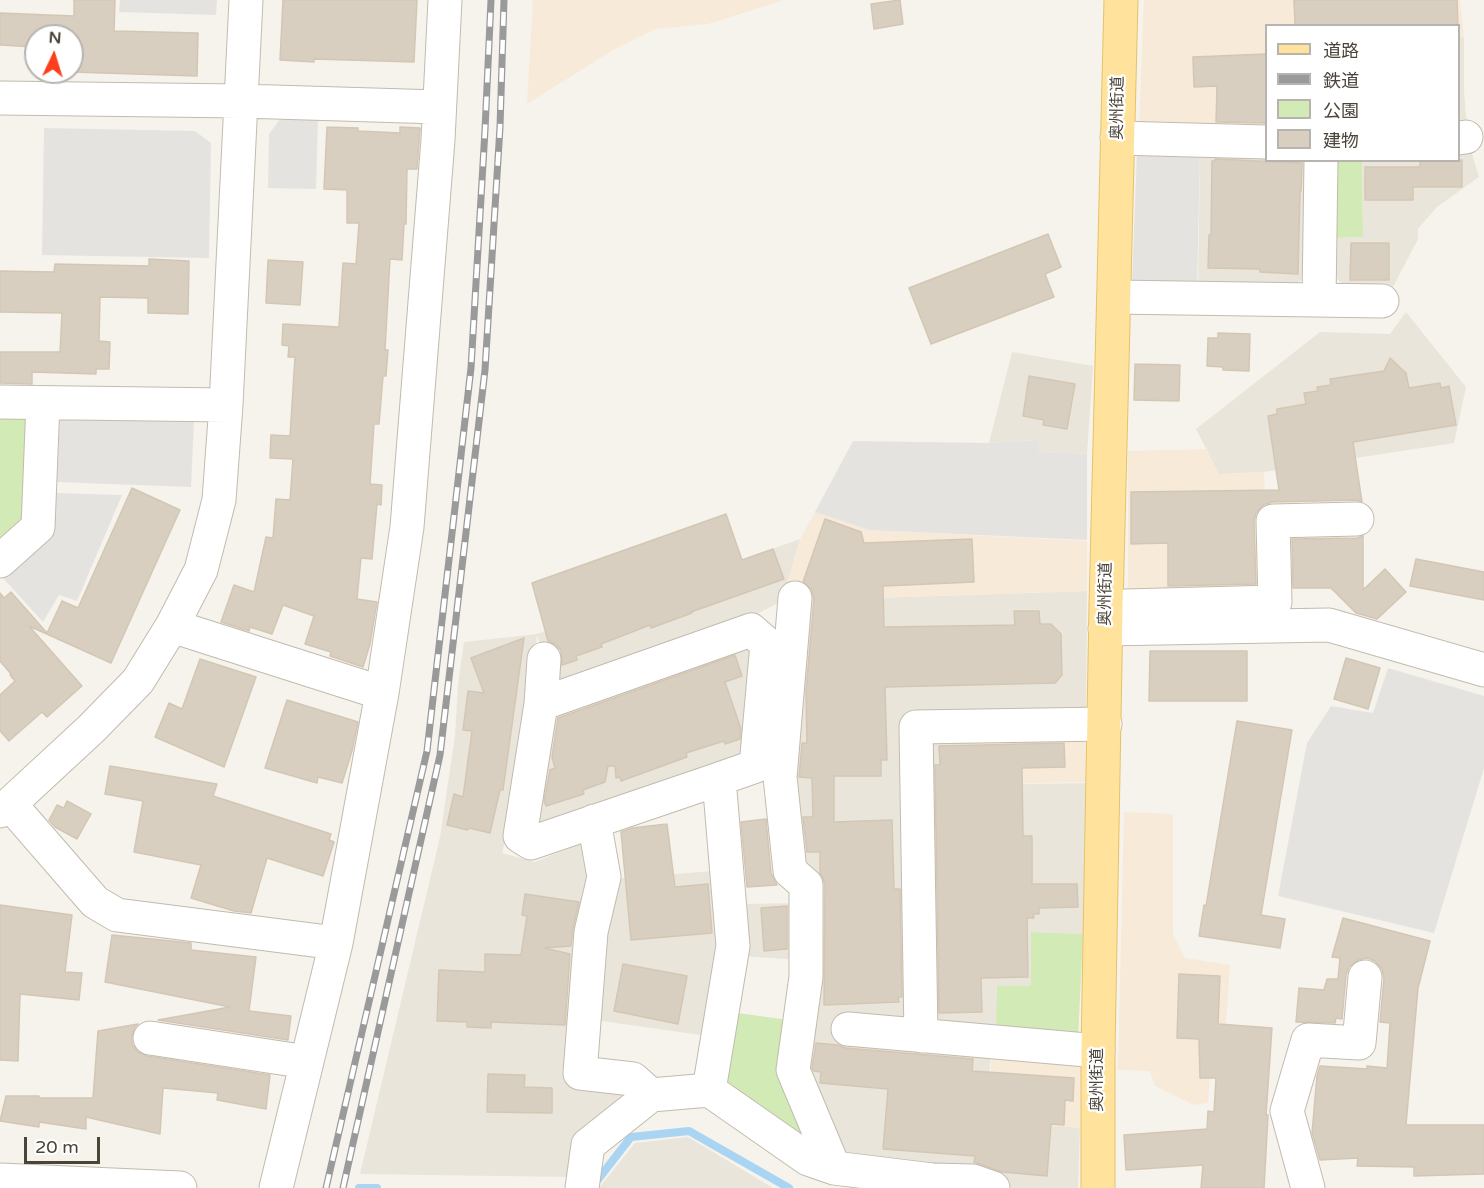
<!DOCTYPE html>
<meta charset="utf-8">
<style>
body{margin:0}
#map{position:relative;width:1484px;height:1188px;overflow:hidden;background:#f6f3ec;font-family:"Varela Round","Noto Sans JP",sans-serif}
canvas{display:block}
.legend{position:absolute;left:1265px;top:24px;width:195px;height:138px;box-sizing:border-box;background:#fff;border:2px solid #b7b4b0;margin:0;padding:8px 10px;list-style:none;font-size:18px;color:#4b4439}
.legend li{display:flex;align-items:center;gap:12px;height:30px}
.legend b{width:30px;border:2px solid #b7b4b0}
.north{position:absolute;left:24px;top:24px;width:60px;height:60px;box-sizing:border-box;background:#fff;border:2px solid #b7b4b0;border-radius:50%;rotate:4deg;font-size:16px;font-weight:700;line-height:24px;text-align:center;color:#4b4439}
.north::after{content:'';display:block;margin:auto;width:21px;height:27px;background:#fc3f1d;clip-path:polygon(50% 0,100% 100%,50% 72%,0 100%)}
.scale{position:absolute;left:24px;top:1137px;width:76px;height:27px;box-sizing:border-box;border:3px solid #4b4439;border-top:0;padding-left:8px;font-size:18px;line-height:21px;white-space:nowrap;color:#4b4439;-webkit-text-stroke:4px #fff;paint-order:stroke}
</style>
<div id="map">
<canvas width="1484" height="1188"></canvas>
<ul class="legend">
<li><b style="height:8px;background:#ffe39c"></b>道路</li>
<li><b style="height:8px;background:#9a9a9a"></b>鉄道</li>
<li><b style="height:16px;background:#d2eab5"></b>公園</li>
<li><b style="height:16px;background:#d8cfc1"></b>建物</li>
</ul>
<div class="north">N</div>
<div class="scale">20 m</div>
</div>
<script>
const context = document.querySelector('canvas').getContext('2d');
context.lineJoin = 'round';
function paint(path, color) {
  context.fillStyle = color;
  context.fill(path, 'evenodd');
}
function poly(rows) {
  const path = new Path2D();
  for (const r of rows) {
    path.moveTo(r[0], r[1]);
    for (let i = 2; i < r.length; i += 2) path.lineTo(r[i], r[i + 1]);
  }
  return path;
}
function stroke(path, color, width, dash) {
  context.strokeStyle = color;
  context.lineWidth = width;
  context.lineCap = dash ? 'butt' : 'round';
  context.setLineDash(dash || []);
  context.stroke(path);
}
function write(font, color, halo, rows, align = 'center') {
  context.font = font + ' "Varela Round","Noto Sans JP",sans-serif';
  context.lineWidth = 4.5;
  context.setLineDash([]);
  context.textBaseline = 'middle';
  context.strokeStyle = halo;
  context.fillStyle = color;
  for (const [text, x, y, turn = 0] of rows) {
    context.save();
    context.translate(x, y);
    context.rotate((+turn || 0) * Math.PI / 180);
    context.textAlign = isNaN(turn) ? turn : align;
    if (halo) context.strokeText(text, 0, 0);
    context.fillText(text, 0, 0);
    context.restore();
  }
}
paint(poly([
 [1458,37,1464,37,1464,91,1467,127,1459,127],
 [1470,147,1479,177,1437,207,1418,229,1418,239,1392,289,1345,287,1330,272,1333,238,1363,237,1362,161,1458,160,1459,148],
 [1200,154,1266,156,1266,160,1303,161,1308,166,1305,276,1294,287,1198,287],
 [1406,312,1466,387,1454,443,1264,472,1219,474,1196,429,1320,332,1390,334],
 [1012,352,1093,366,1087,454,1039,452,1038,440,989,443],
 [800,539,782,601,1087,591,1086,714,906,715,915,1008,991,1054,986,1118,1080,1128,1078,1188,1013,1188,975,1177,842,1165,798,1071,796,868,782,601,751,617,554,688,537,635,532,695,515,798,502,853,535,862,585,842,589,877,574,1076,633,1091,572,1139,570,1177,360,1174,440,837,455,736,458,685,464,642,537,634],
 [744,640,757,656,748,747,735,763,549,828,530,817,542,711],
 [933,733,975,734,977,785,1086,783,1083,934,1031,932,1031,987,996,1032,933,1022],
 [713,871,723,941,708,1036,595,1020,613,879],
 [797,903,798,960,743,956,742,904],
 [688,1137,773,1188,599,1188,635,1143]
]), '#eae5da');
paint(poly([
 [533,0,784,0,708,24,655,29,613,50,527,104],
 [1144,0,1460,0,1464,37,1459,37,1458,26,1266,26,1266,129,1139,129],
 [1206,449,1219,474,1264,472,1270,592,1128,597,1128,451],
 [815,512,869,530,1087,541,1087,591,782,601,800,539],
 [1085,733,1086,782,977,784,976,734],
 [1124,812,1173,814,1173,935,1185,958,1230,965,1224,1053,1212,1054,1208,1103,1194,1105,1155,1086,1150,1071,1118,1070],
 [992,1054,1081,1062,1080,1128,987,1118]
]), '#f7ead8');
paint(poly([
 [1333,161,1362,161,1363,237,1333,238],
 [0,409,31,414,24,522,0,544],
 [1031,932,1083,934,1078,1040,996,1033,997,986,1031,986],
 [731,1012,788,1020,814,1155,719,1082]
]), '#d2eab5');
paint(poly([
 [120,0,217,0,216,15,119,12],
 [283,115,318,116,316,189,268,188,269,134],
 [44,128,195,131,211,143,209,258,42,255],
 [1137,151,1200,154,1197,287,1132,283],
 [60,416,194,421,191,487,57,482],
 [1038,440,1039,452,1087,454,1087,540,869,530,815,512,853,441,989,443],
 [55,493,122,495,77,601,59,595,43,622,2,577,48,534],
 [1388,668,1484,696,1484,768,1434,933,1278,896,1307,743,1331,706,1373,713]
]), '#e5e3e0');
stroke(poly([
 [596,1182,631,1137,689,1131,789,1188],
 [359,1188,377,1188]
]), '#a9d4f2', 8);
const building = poly([
 [74,0,115,0,114,31,198,33,197,76,72,72,72,36,36,36,36,47,0,45,0,13,74,16,74,0],
 [283,0,417,0,414,62,314,59,314,62,280,60,283,0],
 [900,0,903,24,874,29,871,4,900,0],
 [1294,0,1457,0,1458,26,1295,26,1294,0],
 [1266,54,1266,123,1216,122,1217,86,1194,87,1193,57,1266,54],
 [327,127,358,128,358,131,400,133,400,127,420,128,417,169,407,169,406,224,404,224,402,260,390,259,385,350,388,350,386,376,383,376,379,424,374,424,370,484,382,485,381,505,377,504,372,559,361,558,357,599,377,602,370,644,363,667,330,656,331,652,305,644,314,616,283,605,272,634,250,627,249,631,221,622,234,585,254,592,266,537,273,538,276,499,290,500,293,459,270,458,271,435,290,436,295,357,288,357,289,346,282,345,283,324,339,327,343,263,356,264,359,223,347,223,347,190,324,189,327,127],
 [1215,159,1302,163,1301,191,1300,191,1298,274,1260,272,1260,269,1208,268,1209,235,1211,235,1212,161,1215,161,1215,159],
 [1420,160,1462,160,1462,187,1413,187,1413,200,1365,200,1365,167,1420,167,1420,160],
 [1048,234,1061,267,1045,274,1054,297,931,344,909,288,1048,234],
 [1351,243,1389,243,1389,280,1350,280,1351,243],
 [149,259,189,261,188,314,148,313,148,298,100,297,99,341,110,342,109,369,96,369,96,374,32,372,32,384,0,383,0,352,60,352,62,313,0,312,0,271,54,272,55,264,149,266,149,259],
 [268,260,303,262,300,305,266,303,268,260],
 [1218,333,1250,334,1249,371,1223,370,1223,367,1207,366,1208,338,1218,338,1218,333],
 [1390,358,1406,373,1409,388,1440,383,1441,388,1449,386,1456,425,1353,442,1362,502,1357,500,1273,502,1263,505,1256,513,1254,521,1256,584,1168,586,1168,543,1131,544,1131,492,1279,490,1268,416,1277,414,1277,409,1306,404,1304,393,1318,391,1317,387,1331,385,1330,379,1384,371,1390,358],
 [1135,364,1180,365,1179,401,1134,400,1135,364],
 [1029,376,1075,384,1067,429,1043,425,1044,420,1023,416,1029,376],
 [132,488,180,510,111,663,29,626,82,686,47,717,42,712,9,741,0,731,0,695,15,681,10,675,11,674,0,661,0,593,4,598,11,592,47,633,62,601,78,608,132,488],
 [726,514,742,560,773,549,784,579,691,612,692,613,651,628,650,625,601,644,602,647,576,656,577,660,562,665,561,650,555,644,548,641,532,583,726,514],
 [825,519,861,532,864,543,972,539,974,582,883,586,884,627,1015,625,1014,611,1039,611,1040,624,1051,624,1061,634,1062,675,1055,683,885,687,887,760,881,760,881,776,834,776,834,822,892,820,894,889,900,889,902,997,898,997,899,1002,824,1005,825,885,823,878,820,873,820,852,807,852,803,817,813,817,812,778,799,777,802,743,807,743,806,691,814,600,812,590,803,582,825,519],
 [1363,536,1363,590,1385,569,1406,592,1377,619,1356,613,1331,588,1293,588,1292,539,1357,538,1363,536],
 [1416,559,1484,572,1484,600,1410,586,1416,559],
 [524,638,503,790,500,790,490,833,469,828,468,830,447,825,454,794,463,797,472,731,463,730,468,691,484,693,471,658,524,638],
 [1150,651,1247,651,1247,701,1149,701,1150,651],
 [735,655,742,676,725,682,741,729,740,739,725,744,724,741,686,753,687,757,621,781,620,777,616,778,615,766,608,766,605,782,583,790,584,794,546,806,544,801,550,770,555,768,552,757,558,718,735,655],
 [1346,658,1380,668,1368,709,1334,699,1346,658],
 [200,659,256,677,224,767,155,737,169,703,182,709,200,659],
 [287,700,358,722,352,751,342,783,318,777,317,783,265,768,287,700],
 [1237,721,1292,730,1261,915,1285,919,1280,948,1199,936,1204,905,1206,906,1237,721],
 [1064,743,1065,767,1022,768,1023,836,1032,836,1032,884,1077,884,1078,907,1039,908,1039,914,1033,914,1034,918,1027,918,1028,977,981,978,982,1012,939,1013,935,765,940,765,939,746,1064,743],
 [110,766,217,784,213,796,331,834,329,840,334,842,323,876,267,858,251,913,234,911,191,898,201,865,134,852,143,801,105,794,110,766],
 [67,801,91,814,77,839,55,827,49,820,57,805,64,808,67,801],
 [766,819,771,873,777,885,747,887,741,822,766,819],
 [667,824,675,887,708,884,712,933,631,940,621,832,632,828,667,824],
 [525,894,579,902,573,928,571,946,544,948,570,954,565,1025,491,1022,491,1028,467,1027,467,1022,437,1021,439,970,485,972,485,954,521,955,527,916,522,915,525,894],
 [0,905,72,915,65,972,82,973,79,1000,20,994,18,1061,0,1060,0,905],
 [787,906,787,949,764,951,761,908,787,906],
 [1343,918,1430,941,1418,988,1406,1125,1484,1125,1484,1174,1414,1176,1414,1167,1357,1166,1358,1158,1320,1160,1312,1133,1317,1076,1320,1066,1367,1069,1367,1066,1387,1068,1390,1023,1380,1022,1384,978,1382,969,1375,961,1367,958,1358,960,1349,967,1346,975,1342,1019,1336,1018,1335,1023,1296,1022,1299,988,1324,990,1327,979,1338,979,1340,958,1332,957,1343,918],
 [112,935,191,943,191,950,256,957,249,1011,291,1016,288,1040,158,1020,230,1007,105,982,112,935],
 [623,964,687,976,678,1024,614,1011,623,964],
 [1179,974,1220,976,1218,1024,1272,1028,1266,1115,1268,1115,1264,1188,1201,1188,1203,1165,1126,1170,1124,1135,1207,1129,1208,1111,1214,1112,1216,1078,1200,1078,1199,1039,1177,1038,1179,974],
 [138,1024,135,1027,132,1035,132,1044,138,1052,147,1056,270,1075,266,1109,217,1100,218,1093,163,1088,160,1134,86,1117,86,1129,39,1122,39,1127,0,1121,6,1096,39,1096,39,1098,93,1098,98,1031,138,1024],
 [816,1043,838,1045,846,1048,973,1059,972,1071,1074,1078,1073,1101,1065,1100,1064,1125,1051,1124,1047,1176,1002,1172,974,1162,975,1156,883,1149,888,1089,820,1083,821,1072,814,1071,812,1068,816,1043],
 [488,1074,525,1075,524,1087,552,1088,552,1113,487,1112,488,1074]
]);
paint(building, '#d8cfc1');
stroke(building, '#d3c7b4', 1.5);
const minor = poly([
 [0,98,241,101,439,107],
 [1117,138,1266,142],
 [1458,138,1466,137],
 [1114,297,1382,301],
 [1319,300,1321,160],
 [0,402,226,405],
 [0,561,38,527,43,403],
 [795,598,780,777,790,871,806,885,806,977,793,1070,834,1168],
 [1125,606,1275,602,1273,521,1357,519],
 [172,626,382,693],
 [1105,629,1329,625,1484,670],
 [541,704,544,659],
 [10,804,95,902,117,915,336,943],
 [0,811,10,804,91,729,138,681,172,626,201,570,219,500,226,405,246,0],
 [594,821,604,877,591,932,580,1073,633,1079,651,1095],
 [848,1029,1098,1051],
 [921,1036,916,727,1105,724],
 [150,1038,307,1062],
 [709,1090,733,946,719,779,756,766,767,644,751,630,541,704,520,836,531,843,719,779],
 [0,1180,180,1188],
 [276,1188,336,943,382,693,407,527,438,140,445,0],
 [582,1188,588,1145,651,1095,709,1090,808,1159,834,1168,932,1180,973,1181,993,1188],
 [1308,1188,1287,1111,1308,1040,1359,1043,1365,977]
]);
const major = poly([
 [1098,1188,1098,1051,1106,606,1121,0]
]);
stroke(minor, '#c2bbae', 35);
stroke(major, '#e6c16a', 35);
stroke(minor, '#fff', 33);
stroke(major, '#ffe39c', 33);
const rail = poly([
 [326,1188,427,751,471,368,485,130,491,0],
 [343,1188,440,755,485,370,500,127,504,0]
]);
stroke(rail, '#9a9a9a', 7);
stroke(rail, '#fff', 4.5, [14]);
write('16px', '#4b4439', '#fff', [
 ["奥州街道",1118,108,-89],
 ["奥州街道",1106,594,-89],
 ["奥州街道",1098,1080,-90]
]);
</script>
